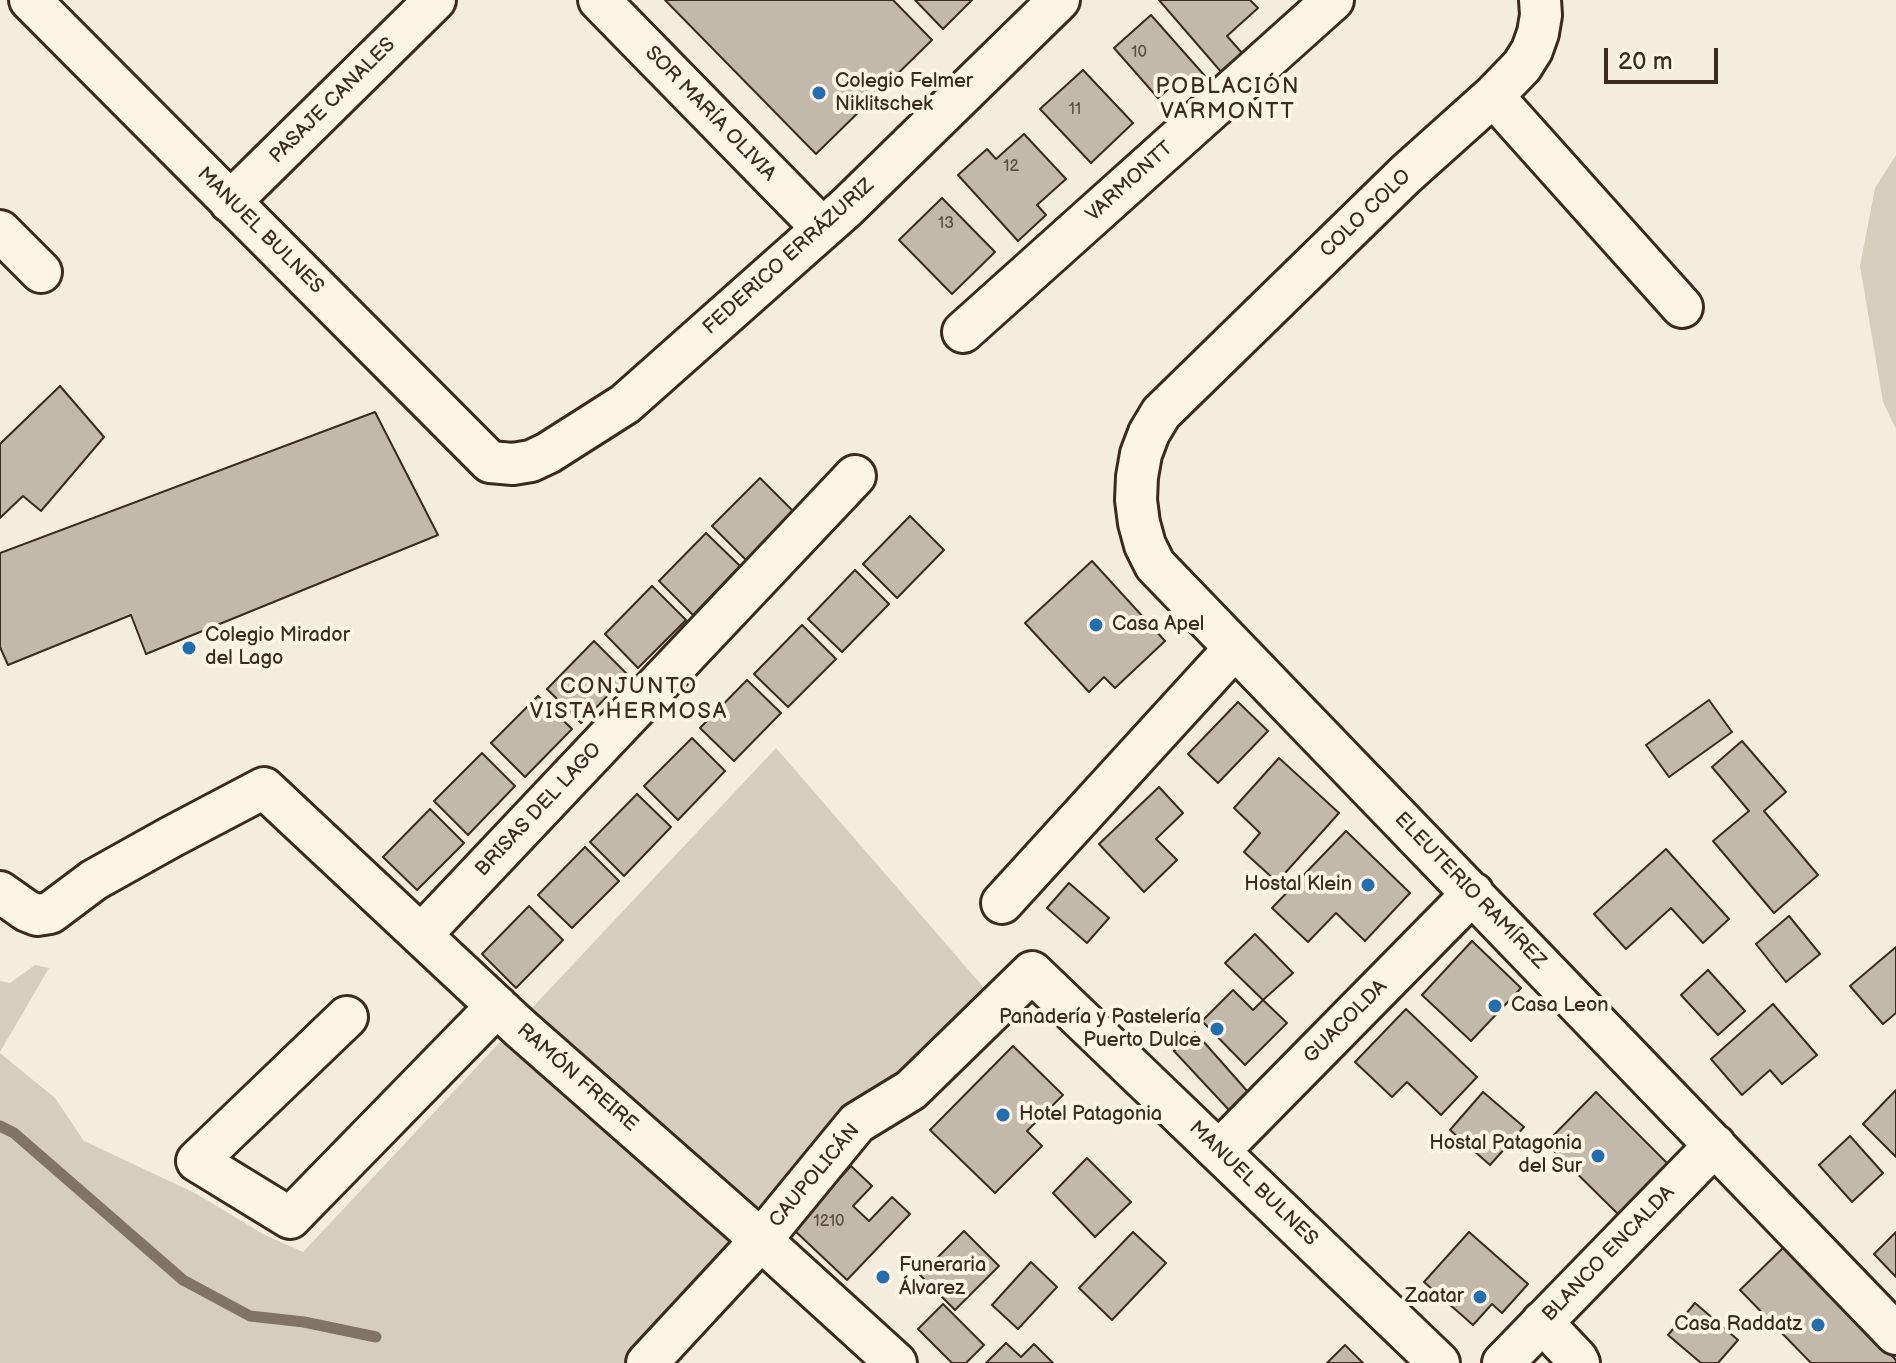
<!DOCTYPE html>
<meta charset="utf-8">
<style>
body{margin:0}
#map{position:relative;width:1896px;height:1363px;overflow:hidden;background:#f4eddd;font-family:"Balsamiq Sans",sans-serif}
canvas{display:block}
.scale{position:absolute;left:1604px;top:48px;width:114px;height:36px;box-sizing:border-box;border:4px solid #3b2a1e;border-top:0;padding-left:10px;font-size:24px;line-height:28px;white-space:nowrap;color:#3b2a1e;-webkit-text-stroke:6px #fcf5e5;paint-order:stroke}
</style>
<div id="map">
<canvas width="1896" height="1363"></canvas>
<div class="scale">20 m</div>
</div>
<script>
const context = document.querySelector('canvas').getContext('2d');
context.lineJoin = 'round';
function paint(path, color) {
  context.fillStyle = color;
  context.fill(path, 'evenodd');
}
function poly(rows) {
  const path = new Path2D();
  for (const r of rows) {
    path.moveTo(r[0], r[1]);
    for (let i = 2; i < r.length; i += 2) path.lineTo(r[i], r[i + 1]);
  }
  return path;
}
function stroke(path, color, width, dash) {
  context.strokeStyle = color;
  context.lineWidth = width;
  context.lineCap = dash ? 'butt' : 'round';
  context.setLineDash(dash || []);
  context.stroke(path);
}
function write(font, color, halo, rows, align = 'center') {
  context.font = font + ' "Balsamiq Sans",sans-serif';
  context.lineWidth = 8;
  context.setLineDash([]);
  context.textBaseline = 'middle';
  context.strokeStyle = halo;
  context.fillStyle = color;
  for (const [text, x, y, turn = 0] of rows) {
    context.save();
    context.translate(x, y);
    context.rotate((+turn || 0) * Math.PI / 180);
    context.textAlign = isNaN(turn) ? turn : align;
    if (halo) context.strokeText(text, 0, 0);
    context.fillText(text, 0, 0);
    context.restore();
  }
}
paint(poly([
 [1896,155,1896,429,1883,402,1860,266,1875,188],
 [776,748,992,997,837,1131,626,1363,0,1363,0,1053,55,1098,84,1141,195,1193,263,1234,303,1252],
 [35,965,49,968,0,1052,0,981,10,983]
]), '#d6cdbd');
stroke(poly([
 [0,1126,14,1133,183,1280,250,1316,304,1322,376,1337]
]), '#817466', 11);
const building = poly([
 [665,0,893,0,932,40,816,154,665,0],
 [915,0,972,0,943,29,915,0],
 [1159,0,1250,0,1258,8,1227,36,1250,62,1229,81,1159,0],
 [1151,15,1220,93,1204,108,1179,80,1158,98,1114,48,1151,15],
 [1083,70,1133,123,1091,163,1040,109,1083,70],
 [1024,134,1066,179,1037,205,1046,215,1018,241,958,175,987,149,996,159,1024,134],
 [942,198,995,252,952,294,899,240,942,198],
 [60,386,104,437,41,511,23,496,0,518,0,444,60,386],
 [375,412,438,535,146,654,131,615,8,665,0,647,0,553,375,412],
 [760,478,794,512,746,560,712,526,760,478],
 [910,516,944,550,897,598,863,564,910,516],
 [706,533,740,566,693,615,659,581,706,533],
 [1092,561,1165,641,1115,688,1104,677,1089,692,1025,623,1092,561],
 [855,570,889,604,842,652,808,619,855,570],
 [652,586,686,620,638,668,605,634,652,586],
 [802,625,836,659,788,707,754,674,802,625],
 [594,641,628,675,581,723,547,689,594,641],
 [747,680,781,713,734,761,700,728,747,680],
 [538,696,572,729,525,777,491,743,538,696],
 [1709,700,1732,732,1669,777,1646,745,1709,700],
 [1238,702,1268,731,1218,783,1188,754,1238,702],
 [692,738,725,771,678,820,644,786,692,738],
 [1742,741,1786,792,1764,811,1818,875,1774,913,1713,841,1749,811,1712,767,1742,741],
 [482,753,515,786,468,835,434,801,482,753],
 [1279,758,1339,813,1277,882,1244,852,1260,833,1234,808,1279,758],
 [1159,787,1183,813,1156,839,1177,860,1144,892,1099,844,1159,787],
 [637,794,671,827,624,876,590,842,637,794],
 [430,809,464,843,417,890,383,857,430,809],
 [1346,831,1410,893,1365,941,1336,913,1308,942,1272,908,1346,831],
 [585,847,619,881,572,928,538,895,585,847],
 [1666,849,1729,919,1703,943,1671,908,1626,949,1594,914,1666,849],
 [1069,883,1109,918,1087,943,1047,908,1069,883],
 [529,906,563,940,516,988,482,954,529,906],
 [1789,916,1820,954,1786,982,1756,944,1789,916],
 [1255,934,1293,973,1263,1000,1225,963,1255,934],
 [1472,941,1521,988,1471,1041,1422,995,1472,941],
 [1896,947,1896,1013,1883,1024,1850,986,1896,947],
 [1708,970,1745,1011,1718,1035,1681,995,1708,970],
 [1233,990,1253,1010,1263,1000,1287,1023,1245,1065,1202,1021,1233,990],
 [1773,1004,1817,1055,1782,1084,1770,1070,1742,1095,1711,1059,1773,1004],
 [1406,1009,1477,1077,1441,1115,1407,1082,1392,1097,1355,1062,1406,1009],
 [1195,1032,1248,1092,1229,1110,1174,1051,1195,1032],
 [1013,1046,1063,1095,1027,1131,1042,1146,995,1193,930,1130,1013,1046],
 [1896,1090,1896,1157,1863,1124,1896,1090],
 [1483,1092,1524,1127,1490,1165,1450,1130,1483,1092],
 [1596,1092,1672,1168,1622,1218,1546,1143,1596,1092],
 [1850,1136,1883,1173,1852,1202,1819,1165,1850,1136],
 [1087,1158,1131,1202,1095,1237,1053,1193,1087,1158],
 [851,1166,872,1186,853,1206,869,1221,892,1197,910,1214,847,1280,793,1229,851,1166],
 [964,1231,999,1266,955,1310,920,1275,964,1231],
 [1133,1232,1166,1263,1112,1320,1079,1288,1133,1232],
 [1469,1232,1528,1284,1502,1313,1492,1304,1473,1325,1424,1282,1469,1232],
 [1896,1232,1896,1277,1874,1254,1896,1232],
 [1785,1246,1896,1360,1896,1363,1811,1363,1740,1290,1785,1246],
 [1031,1262,1057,1287,1018,1329,992,1305,1031,1262],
 [1695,1303,1738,1340,1718,1363,1701,1363,1668,1335,1695,1303],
 [943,1304,984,1345,966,1363,952,1363,918,1329,943,1304],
 [1006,1343,1021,1357,1034,1344,1053,1363,986,1363,1006,1343],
 [1345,1345,1363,1363,1327,1363,1345,1345]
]);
paint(building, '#c3b9aa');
stroke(building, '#3b2a1e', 2);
const minor = poly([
 [30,0,490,462,513,464,531,461,548,453,625,404,847,207,1059,0],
 [599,0,822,228],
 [1540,0,1541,15,1538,33,1532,50,1522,66,1493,96,1406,174,1161,413,1149,433,1141,454,1137,477,1136,500,1139,523,1145,545,1155,565,1896,1334],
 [1493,96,1682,307],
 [230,202,435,0],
 [0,231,41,272],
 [963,332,1333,0],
 [0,892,27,911,37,915,50,913,94,880,171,837,264,788,519,1027,761,1240,896,1363],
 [1002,903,1235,648],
 [422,934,855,476],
 [347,1017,197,1161,290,1218,497,1006],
 [1219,1151,1473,893],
 [1542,1322,1577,1359,1579,1363],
 [647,1363,761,1240,857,1123,911,1090,1032,972,1439,1363],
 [1503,1363,1715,1145]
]);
stroke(minor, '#3b2a1e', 46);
stroke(minor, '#fcf5e5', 40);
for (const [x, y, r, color] of [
 [819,93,8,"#1f6fb2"],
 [1096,625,8,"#1f6fb2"],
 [189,648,8,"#1f6fb2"],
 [1368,885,8,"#1f6fb2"],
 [1495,1006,8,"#1f6fb2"],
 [1217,1029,8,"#1f6fb2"],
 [1003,1115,8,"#1f6fb2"],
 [1598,1156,8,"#1f6fb2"],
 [883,1277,8,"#1f6fb2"],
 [1480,1297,8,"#1f6fb2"],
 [1818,1325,8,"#1f6fb2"]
]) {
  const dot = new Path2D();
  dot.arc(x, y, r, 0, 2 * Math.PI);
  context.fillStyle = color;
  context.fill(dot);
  stroke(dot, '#fcf5e5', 3);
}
write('16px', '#5d4e41', null, [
 ["10",1139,53],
 ["11",1075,110],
 ["12",1011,167],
 ["13",946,224],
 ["1210",829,1222]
]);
write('20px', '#3b2a1e', '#fcf5e5', [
 ["Colegio Felmer",835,82],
 ["Niklitschek",835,105],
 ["Casa Apel",1112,625],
 ["Colegio Mirador",205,636],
 ["del Lago",205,659],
 ["Hostal Klein",1352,885,"right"],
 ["Casa Leon",1511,1006],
 ["Panadería y Pastelería",1201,1018,"right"],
 ["Puerto Dulce",1201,1041,"right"],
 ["Hotel Patagonia",1019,1115],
 ["Hostal Patagonia",1582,1144,"right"],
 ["del Sur",1582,1167,"right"],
 ["Funeraria",899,1266],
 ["Álvarez",899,1289],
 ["Zaatar",1464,1297,"right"],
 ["Casa Raddatz",1802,1325,"right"]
], 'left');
write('20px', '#3b2a1e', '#fcf5e5', [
 ["PASAJE CANALES",333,101,-45],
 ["SOR MARÍA OLIVIA",710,114,46],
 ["VARMONTT",1130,182,-42],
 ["COLO COLO",1366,214,-44],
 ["MANUEL BULNES",260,231,45],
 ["FEDERICO ERRÁZURIZ",789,257,-42],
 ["BRISAS DEL LAGO",539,810,-47],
 ["ELEUTERIO RAMÍREZ",1470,891,46],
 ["GUACOLDA",1346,1022,-45],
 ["RAMÓN FREIRE",577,1078,41],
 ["CAUPOLICÁN",815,1176,-50],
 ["MANUEL BULNES",1253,1184,44],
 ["BLANCO ENCALDA",1609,1254,-46]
]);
context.letterSpacing = '2px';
write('22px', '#3b2a1e', '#fcf5e5', [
 ["POBLACIÓN",1228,87],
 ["VARMONTT",1228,112],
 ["CONJUNTO",629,687],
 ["VISTA HERMOSA",629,712]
]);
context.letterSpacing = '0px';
</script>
